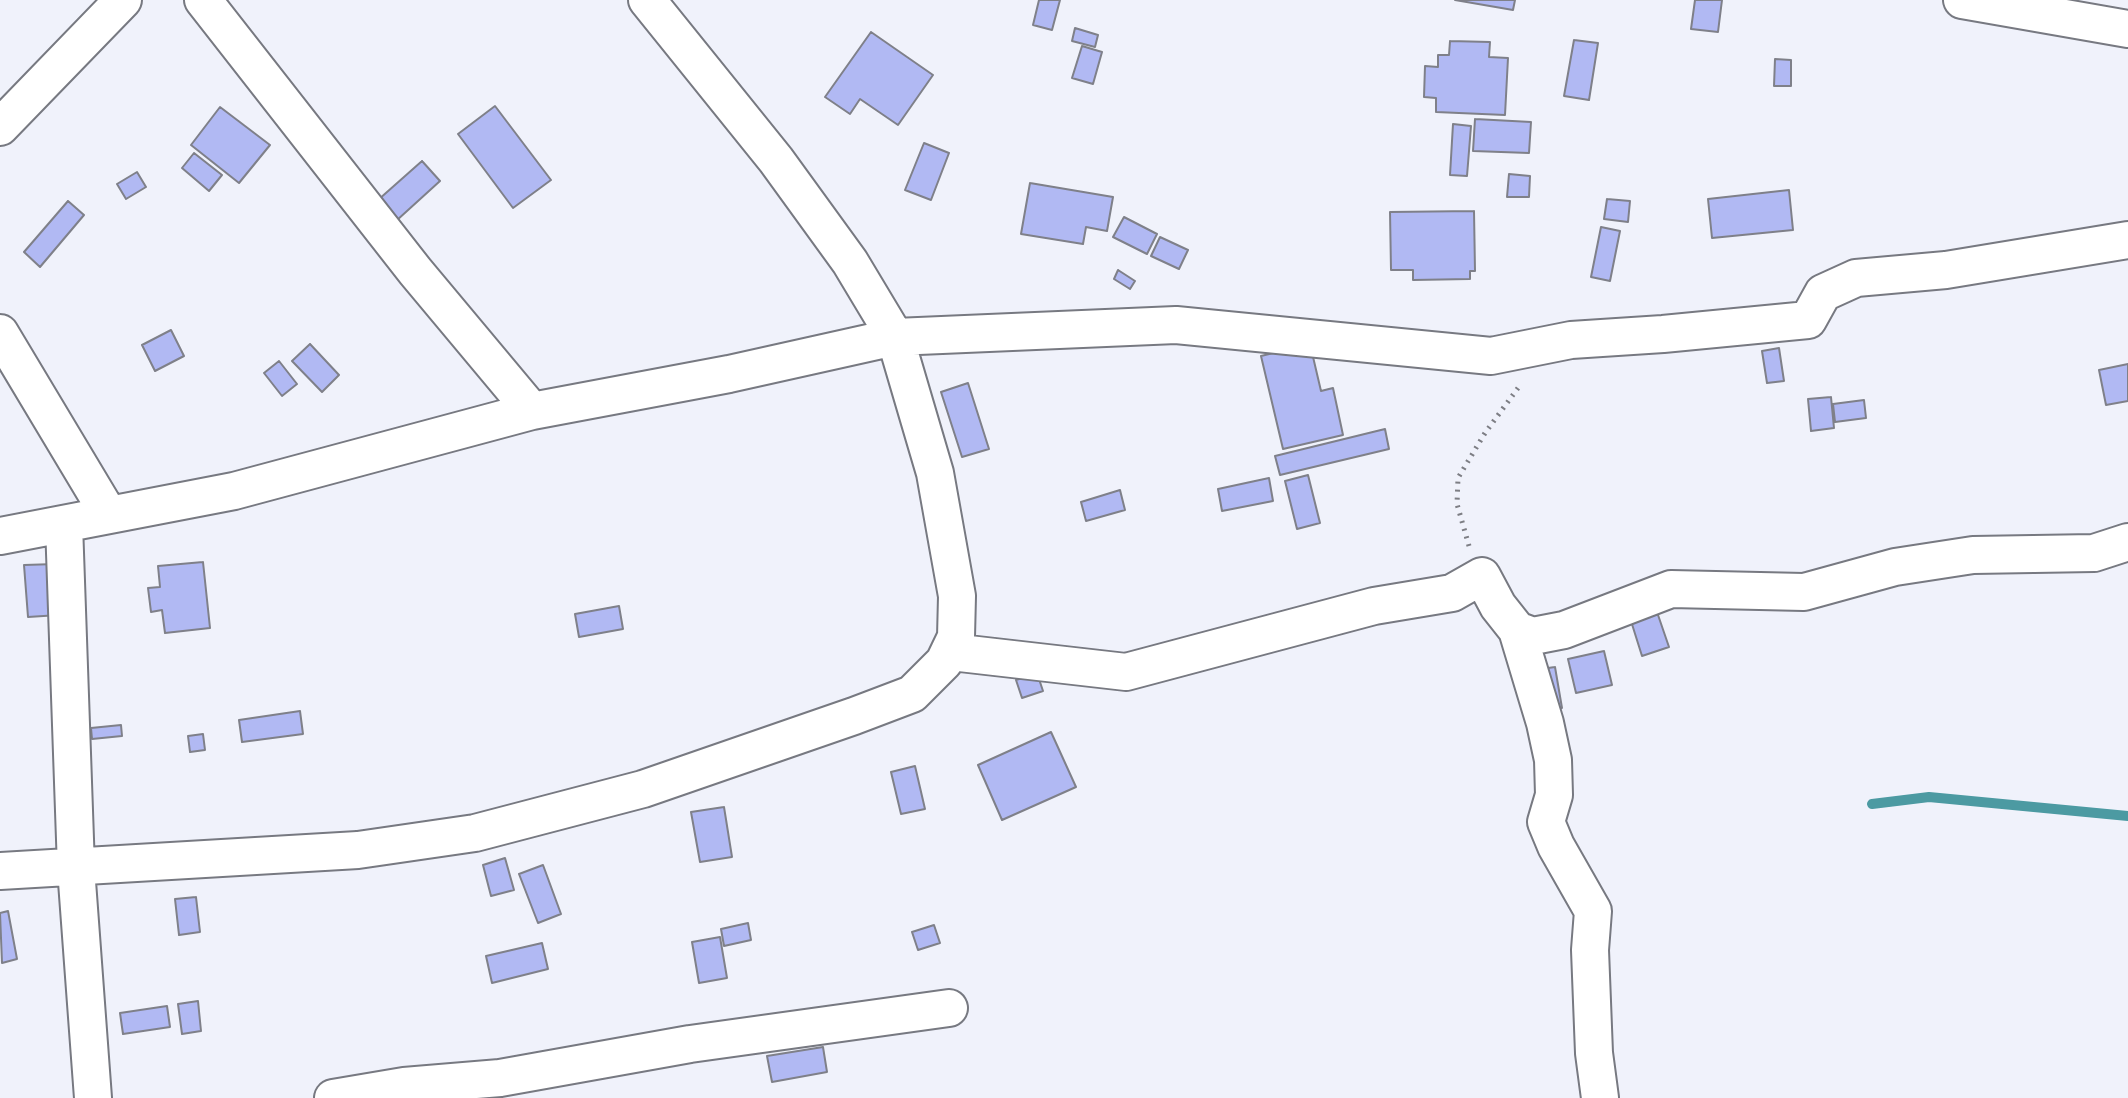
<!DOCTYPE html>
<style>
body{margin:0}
canvas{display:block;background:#f0f2fb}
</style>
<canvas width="2128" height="1098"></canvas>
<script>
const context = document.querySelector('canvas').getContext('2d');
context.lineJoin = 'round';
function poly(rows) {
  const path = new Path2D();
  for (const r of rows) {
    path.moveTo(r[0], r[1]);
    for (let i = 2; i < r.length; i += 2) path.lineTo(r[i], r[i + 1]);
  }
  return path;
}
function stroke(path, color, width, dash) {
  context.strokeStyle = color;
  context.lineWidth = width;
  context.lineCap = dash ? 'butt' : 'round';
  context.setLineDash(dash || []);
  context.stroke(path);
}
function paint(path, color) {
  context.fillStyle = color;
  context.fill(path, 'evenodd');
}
stroke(poly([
 [1872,804,1929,797,2128,816]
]), '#4c9aa2', 10);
const building = poly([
 [1039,0,1060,0,1052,30,1033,25,1039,0],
 [1455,0,1515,0,1513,10,1455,0],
 [1695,0,1722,0,1718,32,1691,29,1695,0],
 [1075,28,1098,35,1095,47,1072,41,1075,28],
 [871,32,933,75,898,125,860,99,850,114,825,97,871,32],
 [1574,40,1598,43,1589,100,1564,96,1574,40],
 [1450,41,1490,42,1489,57,1508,58,1505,115,1436,112,1436,98,1424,97,1425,66,1438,67,1438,55,1449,55,1450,41],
 [1082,46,1102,52,1093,84,1072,78,1082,46],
 [1775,59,1791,60,1791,86,1774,86,1775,59],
 [495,106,551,180,513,208,458,134,495,106],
 [220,107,270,145,239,183,191,145,220,107],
 [1475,119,1531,122,1529,153,1473,151,1475,119],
 [1453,124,1471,126,1467,176,1450,175,1453,124],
 [924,143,949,153,931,200,905,190,924,143],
 [194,153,222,175,209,191,182,168,194,153],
 [422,161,440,181,396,221,378,200,422,161],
 [137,172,146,187,126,199,117,184,137,172],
 [1509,174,1530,176,1529,197,1507,197,1509,174],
 [1030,183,1113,197,1107,231,1086,227,1083,244,1021,234,1030,183],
 [1789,190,1793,230,1712,238,1708,199,1789,190],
 [1607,199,1630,201,1628,222,1604,219,1607,199],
 [68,201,84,215,40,267,24,252,68,201],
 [1474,211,1475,271,1470,271,1470,279,1413,280,1413,270,1391,270,1390,212,1474,211],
 [1124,217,1157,234,1147,254,1113,237,1124,217],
 [1601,227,1620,231,1610,281,1591,277,1601,227],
 [1160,237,1188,250,1179,269,1151,256,1160,237],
 [1118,270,1135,281,1130,289,1114,279,1118,270],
 [171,330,184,356,155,371,142,345,171,330],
 [310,344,339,375,322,392,292,361,310,344],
 [1310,344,1321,391,1333,388,1343,435,1283,449,1261,356,1310,344],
 [1779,348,1784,381,1767,383,1762,351,1779,348],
 [279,361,297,384,282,396,264,373,279,361],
 [2128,364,2128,401,2106,405,2099,370,2128,364],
 [968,383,989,449,962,457,941,392,968,383],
 [1831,397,1834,428,1811,431,1808,399,1831,397],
 [1864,400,1866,418,1835,422,1833,404,1864,400],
 [1385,429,1389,449,1280,475,1275,456,1385,429],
 [1308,475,1320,523,1297,529,1285,481,1308,475],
 [1269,478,1273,501,1222,511,1218,489,1269,478],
 [1120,490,1125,510,1086,521,1081,502,1120,490],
 [203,562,210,628,165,633,162,610,151,612,148,588,160,587,158,566,203,562],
 [56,564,59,615,28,617,24,565,56,564],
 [619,606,623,629,579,637,575,614,619,606],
 [1657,612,1669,647,1642,656,1631,621,1657,612],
 [1604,651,1612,685,1576,693,1568,659,1604,651],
 [1555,667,1562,708,1547,710,1541,669,1555,667],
 [1037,673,1043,691,1022,698,1016,680,1037,673],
 [300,711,303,734,242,742,239,720,300,711],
 [121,725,122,736,92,739,91,728,121,725],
 [1051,732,1076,787,1002,820,978,765,1051,732],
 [203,734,205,750,190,752,188,736,203,734],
 [915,766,925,809,901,814,891,772,915,766],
 [724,807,732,857,700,862,691,812,724,807],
 [505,858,514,890,491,896,483,865,505,858],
 [543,865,561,914,538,923,519,874,543,865],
 [196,897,200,932,179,935,175,899,196,897],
 [8,911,17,959,2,963,0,913,8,911],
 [748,923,751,940,724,946,721,929,748,923],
 [934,925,940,943,918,950,912,932,934,925],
 [720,937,727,978,699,983,692,942,720,937],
 [542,943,548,969,492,983,486,956,542,943],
 [198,1001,201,1031,182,1034,178,1004,198,1001],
 [167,1006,170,1027,123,1034,120,1013,167,1006],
 [823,1047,827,1072,772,1082,767,1056,823,1047]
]);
paint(building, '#b1b9f3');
stroke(building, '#7f8089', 2);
const minor = poly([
 [203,0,415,271,532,411],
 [1962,0,2128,29],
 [0,127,123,0],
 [0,333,109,515],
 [64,524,76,868,93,1098],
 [0,536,234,491,532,411,729,374,895,337,1176,325,1491,356,1571,340,1663,334,1808,320,1823,293,1856,278,1946,270,2128,240],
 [1517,630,1545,723,1553,760,1554,795,1546,822,1556,846,1593,911,1590,950,1594,1053,1600,1098],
 [951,652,1126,672,1374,606,1452,593,1482,576,1498,606,1517,630,1533,636,1564,630,1671,589,1804,592,1895,567,1973,555,2094,553,2128,542],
 [0,871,358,850,475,833,643,789,854,716,912,694,944,662,956,637,957,596,935,473,895,337,850,262,776,160,647,0],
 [333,1098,404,1086,500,1078,690,1044,949,1008]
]);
stroke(minor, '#777981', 40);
stroke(poly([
 [1469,546,1457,504,1458,478,1485,433,1518,388]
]), '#7d7e84', 5, [2, 6]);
stroke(minor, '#fff', 36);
</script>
